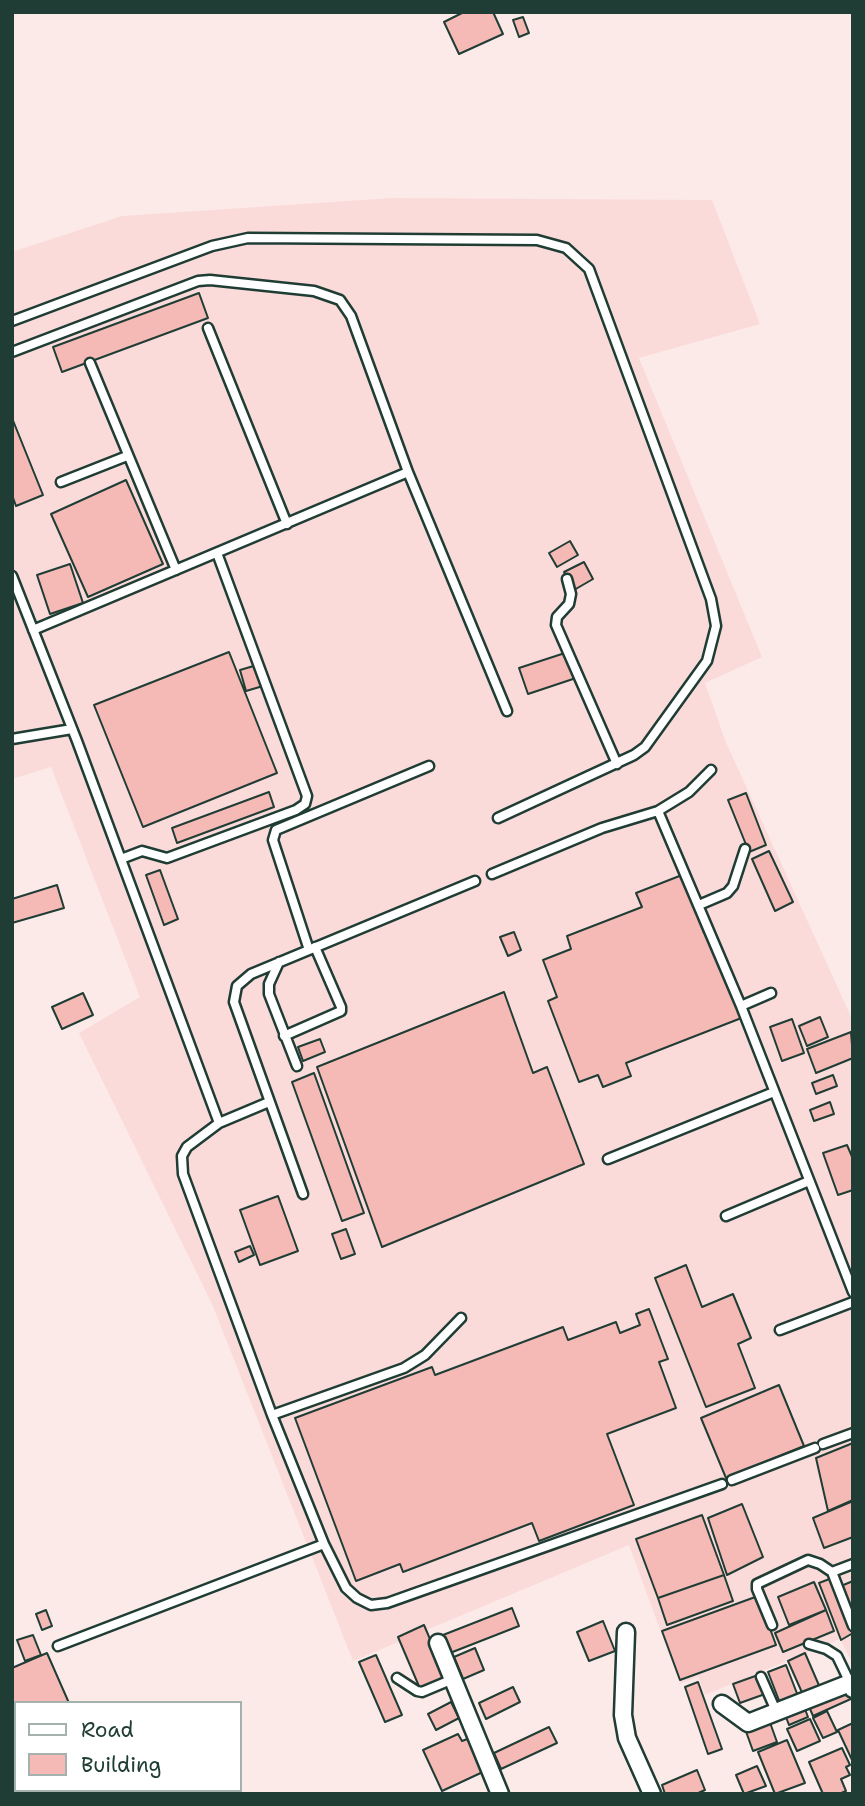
<!DOCTYPE html>
<style>
body{margin:0}
#map{position:relative;width:865px;height:1806px;overflow:hidden;background:#fceae9;font-family:"Shantell Sans",sans-serif}
canvas{display:block}
.frame{position:absolute;inset:0;border:14px solid #1f3d34;pointer-events:none}
.legend{position:absolute;left:14px;top:1701px;width:228px;height:91px;box-sizing:border-box;background:#fff;border:2px solid #a5b1ae;margin:0;padding:9px 12px;list-style:none;font-size:21px;color:#1f3d34}
.legend li{display:flex;align-items:center;gap:14px;height:35px}
.legend b{width:35px;border:2px solid #a5b1ae}
</style>
<div id="map">
<canvas width="865" height="1806"></canvas>
<div class="frame"></div>
<ul class="legend">
<li><b style="height:9px;background:#fff"></b>Road</li>
<li><b style="height:19px;background:#f5b9b6"></b>Building</li>
</ul>
</div>
<script>
const context = document.querySelector('canvas').getContext('2d');
context.lineJoin = 'round';
function paint(path, color) {
  context.fillStyle = color;
  context.fill(path, 'evenodd');
}
function poly(rows) {
  const path = new Path2D();
  for (const r of rows) {
    path.moveTo(r[0], r[1]);
    for (let i = 2; i < r.length; i += 2) path.lineTo(r[i], r[i + 1]);
  }
  return path;
}
function stroke(path, color, width, dash) {
  context.strokeStyle = color;
  context.lineWidth = width;
  context.lineCap = dash ? 'butt' : 'round';
  context.setLineDash(dash || []);
  context.stroke(path);
}
paint(poly([
 [392,198,712,200,760,324,639,358,762,657,705,683,725,740,853,1021,853,1664,840,1639,705,1695,698,1677,680,1684,629,1545,353,1661,212,1304,79,1033,140,997,51,767,12,779,12,252,122,216]
]), '#fadbda');
const building = poly([
 [464,12,493,12,503,34,459,54,444,22,464,12],
 [523,17,529,33,519,37,513,20,523,17],
 [199,293,208,318,62,372,53,347,199,293],
 [12,418,43,495,16,506,12,495,12,418],
 [126,480,163,564,88,597,51,514,126,480],
 [570,541,578,555,557,567,549,553,570,541],
 [584,562,593,579,574,590,564,572,584,562],
 [70,564,83,603,50,614,37,575,70,564],
 [229,652,277,773,143,827,94,705,229,652],
 [568,652,576,678,528,694,519,668,568,652],
 [257,665,263,686,246,691,240,670,257,665],
 [269,792,274,807,177,843,172,828,269,792],
 [746,793,766,845,749,852,728,800,746,793],
 [769,851,793,902,775,911,752,859,769,851],
 [160,870,178,919,164,925,146,875,160,870],
 [682,875,704,933,710,931,744,1017,626,1063,631,1076,603,1087,598,1075,579,1082,548,1001,557,997,543,960,571,949,567,936,642,907,636,893,682,875],
 [57,885,64,908,12,923,12,899,57,885],
 [514,932,521,950,508,956,500,937,514,932],
 [504,992,533,1073,547,1067,584,1164,382,1247,317,1067,504,992],
 [83,993,93,1015,62,1029,52,1007,83,993],
 [820,1017,828,1037,807,1046,799,1026,820,1017],
 [792,1019,804,1053,782,1061,770,1027,792,1019],
 [851,1032,853,1058,816,1073,807,1049,851,1032],
 [320,1039,325,1052,303,1061,298,1047,320,1039],
 [314,1073,364,1213,342,1221,292,1082,314,1073],
 [833,1075,837,1086,816,1094,812,1083,833,1075],
 [830,1102,834,1114,814,1121,810,1110,830,1102],
 [847,1145,853,1159,853,1190,838,1195,823,1153,847,1145],
 [278,1196,298,1251,260,1265,240,1210,278,1196],
 [346,1229,355,1254,341,1259,332,1234,346,1229],
 [250,1246,254,1255,239,1262,235,1252,250,1246],
 [686,1265,702,1307,733,1294,751,1338,738,1344,755,1388,706,1407,655,1278,686,1265],
 [649,1309,668,1359,659,1362,676,1408,607,1434,634,1505,539,1541,532,1523,403,1572,400,1564,356,1581,295,1418,432,1367,435,1375,563,1327,568,1340,616,1322,620,1333,640,1325,636,1314,649,1309],
 [779,1385,804,1446,726,1478,701,1418,779,1385],
 [853,1443,853,1500,828,1511,816,1458,853,1443],
 [853,1501,853,1537,824,1548,813,1518,853,1501],
 [742,1504,763,1557,727,1575,708,1518,742,1504],
 [702,1515,724,1575,658,1598,636,1539,702,1515],
 [724,1575,733,1601,667,1625,658,1598,724,1575],
 [832,1578,853,1633,841,1640,819,1583,832,1578],
 [853,1581,853,1615,841,1586,853,1581],
 [814,1582,826,1610,789,1625,778,1597,814,1582],
 [758,1596,776,1645,680,1680,662,1631,758,1596],
 [512,1608,519,1626,450,1653,443,1635,512,1608],
 [46,1610,52,1626,42,1630,36,1614,46,1610],
 [826,1610,834,1631,783,1652,775,1633,826,1610],
 [603,1621,615,1651,589,1661,577,1632,603,1621],
 [424,1625,447,1679,421,1691,398,1637,424,1625],
 [33,1635,41,1655,25,1661,17,1640,33,1635],
 [475,1648,484,1670,463,1679,454,1657,475,1648],
 [47,1653,69,1703,16,1703,16,1790,108,1790,109,1794,12,1794,12,1668,47,1653],
 [805,1653,821,1690,804,1697,788,1661,805,1653],
 [376,1655,402,1715,385,1722,359,1662,376,1655],
 [786,1665,798,1696,780,1703,768,1672,786,1665],
 [758,1675,765,1694,740,1703,733,1684,758,1675],
 [698,1682,722,1749,708,1754,685,1687,698,1682],
 [849,1686,853,1698,813,1716,808,1704,849,1686],
 [513,1687,520,1702,486,1719,479,1703,513,1687],
 [451,1702,459,1718,436,1730,428,1714,451,1702],
 [803,1704,808,1717,789,1725,784,1712,803,1704],
 [827,1711,837,1732,823,1738,813,1718,827,1711],
 [768,1717,777,1742,753,1751,744,1726,768,1717],
 [810,1719,820,1741,797,1751,787,1729,810,1719],
 [853,1723,853,1762,838,1730,853,1723],
 [549,1727,557,1743,501,1769,494,1753,549,1727],
 [458,1734,462,1741,470,1738,485,1771,442,1791,423,1750,458,1734],
 [787,1740,805,1783,775,1794,758,1752,787,1740],
 [842,1748,850,1765,846,1767,850,1775,841,1779,846,1791,839,1794,823,1794,809,1762,842,1748],
 [757,1766,766,1786,744,1794,736,1775,757,1766],
 [697,1770,705,1790,696,1794,665,1794,662,1785,697,1770]
]);
paint(building, '#f5b9b6');
stroke(building, '#1f3d34', 2);
const service = poly([
 [12,321,212,246,248,238,537,240,566,248,589,269,711,599,716,626,707,661,645,747,634,755,498,818],
 [208,328,287,524],
 [12,352,198,281,210,280,314,291,340,300,351,316,408,472,507,711],
 [90,363,176,570],
 [61,482,127,456],
 [12,576,77,741,219,1123],
 [567,579,571,594,569,604,557,617,556,625,617,764],
 [33,630,408,472],
 [12,739,72,729],
 [658,811,689,792,711,770],
 [121,859,142,851,167,858,296,810,305,804,307,796,217,553],
 [492,874,602,828,658,811,741,1006,853,1292],
 [699,905,727,893,733,886,745,849],
 [309,950,273,840,276,830,429,766],
 [279,962,269,984,269,994,297,1066],
 [741,1006,771,993],
 [284,1036,341,1011,341,1007,315,947],
 [269,1102,219,1123,187,1147,182,1156,183,1174,272,1415,324,1544,346,1588,357,1598,371,1605,387,1603,722,1484],
 [608,1159,774,1092],
 [303,1194,234,1002,237,986,251,974,475,881],
 [726,1216,809,1181],
 [780,1330,853,1302],
 [272,1415,404,1368,425,1355,461,1318],
 [823,1444,853,1433],
 [732,1480,815,1448],
 [853,1564,832,1572,853,1626],
 [772,1625,757,1589,757,1584,808,1560,820,1564,832,1572],
 [809,1644,826,1649,837,1656,850,1683],
 [58,1646,324,1544],
 [761,1677,776,1711],
 [397,1678,417,1691,422,1692,453,1679]
]);
const minor = poly([
 [626,1632,623,1715,627,1738,652,1794],
 [438,1643,500,1794],
 [722,1704,748,1723,850,1683,853,1689]
]);
stroke(service, '#1f3d34', 13);
stroke(minor, '#1f3d34', 21);
stroke(service, '#fff', 8);
stroke(minor, '#fff', 16);
</script>
